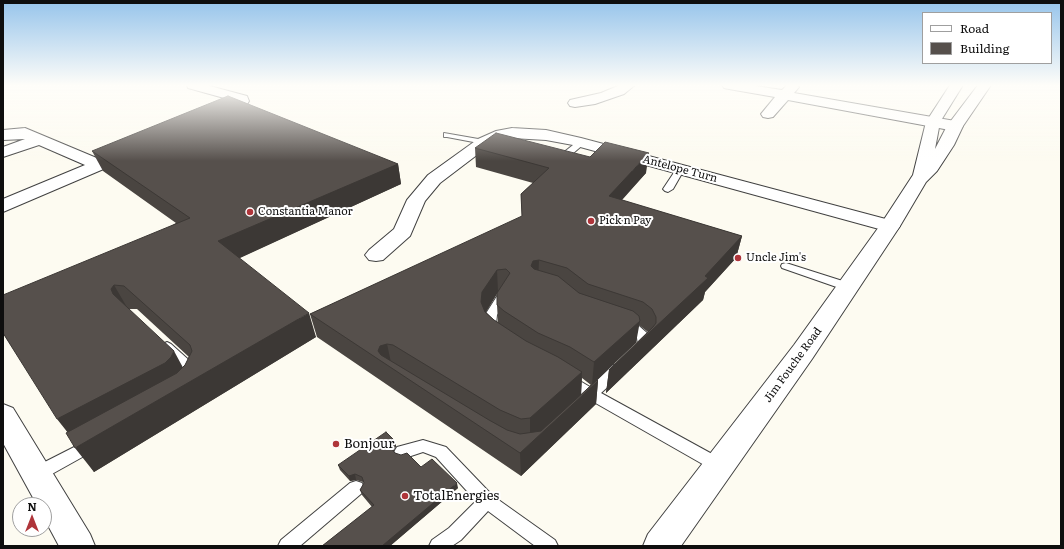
<!DOCTYPE html>
<style>
body{margin:0}
#map{position:relative;width:1064px;height:549px;overflow:hidden;background:#fdfbf1;font-family:Literata,serif}
canvas{display:block}
.frame{position:absolute;inset:0;border:4px solid #0e0e0e;pointer-events:none}
.legend{position:absolute;left:922px;top:12px;width:130px;height:52px;box-sizing:border-box;background:#fff;border:1px solid #9f9f9f;margin:0;padding:5px 7px;list-style:none;font-size:12px;color:#0e0e0e}
.legend li{display:flex;align-items:center;gap:8px;height:20px}
.legend b{width:20px;border:1px solid #9f9f9f}
.north{position:absolute;left:12px;top:497px;width:40px;height:40px;box-sizing:border-box;background:#fff;border:1px solid #9f9f9f;border-radius:50%;rotate:0deg;font-size:11px;font-weight:700;line-height:16px;text-align:center;color:#0e0e0e}
.north::after{content:'';display:block;margin:auto;width:14px;height:18px;background:#af353a;clip-path:polygon(50% 0,100% 100%,50% 72%,0 100%)}
</style>
<div id="map">
<canvas width="1064" height="549"></canvas>
<div class="frame"></div>
<ul class="legend">
<li><b style="height:5px;background:#fff"></b>Road</li>
<li><b style="height:11px;background:#56504c"></b>Building</li>
</ul>
<div class="north">N</div>
</div>
<script>
const context = document.querySelector('canvas').getContext('2d');
context.lineJoin = 'round';
function poly(rows) {
  const path = new Path2D();
  for (const r of rows) {
    path.moveTo(r[0], r[1]);
    for (let i = 2; i < r.length; i += 2) path.lineTo(r[i], r[i + 1]);
  }
  return path;
}
function stroke(path, color, width, dash) {
  context.strokeStyle = color;
  context.lineWidth = width;
  context.lineCap = dash ? 'butt' : 'round';
  context.setLineDash(dash || []);
  context.stroke(path);
}
function paint(path, color) {
  context.fillStyle = color;
  context.fill(path, 'evenodd');
}
function write(font, color, halo, rows, align = 'center') {
  context.font = font + ' Literata,serif';
  context.lineWidth = 4;
  context.setLineDash([]);
  context.textBaseline = 'middle';
  context.strokeStyle = halo;
  context.fillStyle = color;
  for (const [text, x, y, turn = 0] of rows) {
    context.save();
    context.translate(x, y);
    context.rotate((+turn || 0) * Math.PI / 180);
    context.textAlign = isNaN(turn) ? turn : align;
    if (halo) context.strokeText(text, 0, 0);
    context.fillText(text, 0, 0);
    context.restore();
  }
}
const service = poly([
 [444,133,484,140,488,142,484,144,447,137,444,137,444,133],
 [578,141,584,141,585,143,564,161,558,161,557,159,558,157,578,141],
 [681,165,685,168,673,189,668,192,665,191,663,189,677,168,681,165],
 [786,263,852,284,854,287,852,290,848,291,782,268,781,266,782,264,786,263],
 [503,292,507,293,509,296,497,315,496,324,498,330,496,333,492,334,488,333,484,324,485,315,499,293,503,292],
 [625,321,639,326,647,333,650,346,645,353,640,355,635,353,634,350,638,345,637,338,631,332,621,328,619,325,621,322,625,321],
 [167,342,171,344,201,371,203,375,201,379,196,380,191,379,163,350,161,347,163,344,167,342],
 [618,364,623,365,625,369,623,373,601,393,723,460,726,465,723,470,718,472,713,470,592,401,587,403,582,402,580,398,582,395,565,384,563,380,565,376,570,375,590,387,613,365,618,364],
 [90,439,95,440,97,445,95,450,43,479,37,481,31,479,29,474,31,469,90,439],
 [423,440,446,447,493,496,555,540,558,546,535,546,488,511,461,540,452,546,429,546,432,540,449,528,476,501,436,457,423,452,402,459,397,457,394,452,397,447,423,440],
 [356,481,362,483,364,488,362,493,300,546,278,546,281,540,350,483,356,481]
]);
const minor = poly([
 [187,85,206,85,247,96,249,101,245,108,220,119,215,120,210,119,208,116,210,113,235,101,188,88,187,85],
 [620,85,635,85,624,94,595,104,575,107,570,106,568,103,570,100,601,93,620,85],
 [722,85,749,85,782,90,787,85,797,85,799,87,794,93,955,121,960,123,963,126,960,129,955,131,788,100,773,117,768,118,763,117,761,114,775,97,729,89,724,88,722,85],
 [25,128,99,159,128,148,134,150,136,153,134,156,3,212,3,199,85,165,39,145,3,157,3,147,25,139,3,140,3,130,25,128],
 [512,128,546,130,581,138,897,222,900,226,897,230,890,232,573,145,546,140,512,138,504,138,490,145,440,183,425,201,410,236,383,260,376,261,369,260,365,255,369,250,394,229,407,200,428,175,478,139,496,131,512,128],
 [3,404,13,408,90,534,95,546,59,546,44,518,44,505,37,505,3,443,3,404]
]);
const tertiary = poly([
 [950,85,963,85,940,122,935,149,947,126,978,85,991,85,963,126,954,145,937,171,926,182,900,226,812,359,681,546,643,546,648,534,794,345,881,224,913,175,926,122,950,85]
]);
stroke(service, '#414141', 2);
stroke(minor, '#414141', 2);
stroke(tertiary, '#414141', 2);
paint(service, '#fff');
paint(minor, '#fff');
paint(tertiary, '#fff');
paint(poly([
 [475,148,646,173,621,200,742,236,736,258,705,292,703,300,606,393,609,370,648,332,639,325,597,380,598,381,596,404,521,476,317,337,310,314,522,217,521,194,533,183,476,167],
 [498,292,497,305,498,322,494,320,486,312],
 [582,378,591,385,581,395],
 [92,151,398,164,401,184,239,258,316,337,94,472,3,333,176,223,103,171],
 [129,309,137,309,189,357,185,365,183,368],
 [395,441,396,446,394,451,395,453,458,488,390,546,322,546,372,507,362,495,360,490,364,483,363,482,356,480,350,481,340,470,338,465]
]), '#4a4541');
paint(poly([
 [649,153,646,173,607,217,609,196],
 [398,164,401,184,227,264,218,241],
 [742,236,736,258,705,292,703,300,606,393,609,370,705,276],
 [539,260,538,282,531,266,533,261],
 [497,270,498,292,484,315,481,302,482,292],
 [114,285,128,309,113,294,111,289],
 [309,313,316,337,94,472,75,448],
 [640,321,636,343,592,385,594,362],
 [387,344,392,367,381,361,378,351,380,346],
 [174,351,187,375,76,443,57,419],
 [582,372,581,395,530,441,530,418],
 [598,381,596,404,521,476,520,453],
 [395,441,396,446,393,453,391,448],
 [355,474,356,480,350,481,349,476],
 [457,483,458,488,390,546,382,546]
]), '#3c3835');
const building = poly([
 [228,96,398,164,218,241,309,313,75,448,66,433,177,373,185,365,192,351,190,345,124,286,114,285,111,289,113,294,174,351,171,357,165,363,57,419,3,333,3,295,190,218,92,151,228,96],
 [496,133,590,157,605,142,649,153,609,196,742,236,705,276,708,278,609,370,653,327,656,323,656,317,652,309,643,302,588,284,567,268,539,260,533,261,531,266,534,269,558,276,579,293,633,311,639,316,640,321,594,362,570,347,538,333,504,311,497,305,497,293,510,273,506,269,497,270,482,292,481,302,485,312,494,320,526,341,558,357,582,372,530,418,521,419,500,410,393,345,387,344,380,346,378,351,381,355,489,420,507,430,520,434,541,431,597,380,598,381,520,453,310,314,522,216,521,194,549,168,475,148,496,133],
 [386,432,395,441,391,448,395,453,401,455,407,453,421,467,432,459,457,483,382,546,322,546,374,505,360,490,364,483,362,477,355,474,349,476,338,465,386,432]
]);
paint(building, '#56504c');
stroke(building, '#3c3835', 1);
const sky = context.createLinearGradient(0, 0, 0, 161);
sky.addColorStop(0, '#96c4eb');
sky.addColorStop(0.53, '#fefdf9');
sky.addColorStop(1, '#fefdf900');
context.fillStyle = sky;
context.fillRect(0, 0, 1064, 161);
for (const [x, y, r, color] of [
 [250,212,4,"#af353a"],
 [591,221,4,"#af353a"],
 [738,258,4,"#af353a"],
 [336,444,4,"#af353a"],
 [405,496,4,"#af353a"]
]) {
  const dot = new Path2D();
  dot.arc(x, y, r, 0, 2 * Math.PI);
  context.fillStyle = color;
  context.fill(dot);
  stroke(dot, '#fff', 1.5);
}
write('11px', '#0e0e0e', '#fff', [
 ["Antelope Turn",680,169,15],
 ["Jim Fouche Road",793,365,-54]
]);
write('11px', '#0e0e0e', '#fff', [
 ["Constantia Manor",258,212],
 ["Pick n Pay",599,221],
 ["Uncle Jim's",746,258]
], 'left');
write('13px', '#0e0e0e', '#fff', [
 ["Bonjour",344,444],
 ["TotalEnergies",413,496]
], 'left');
</script>
